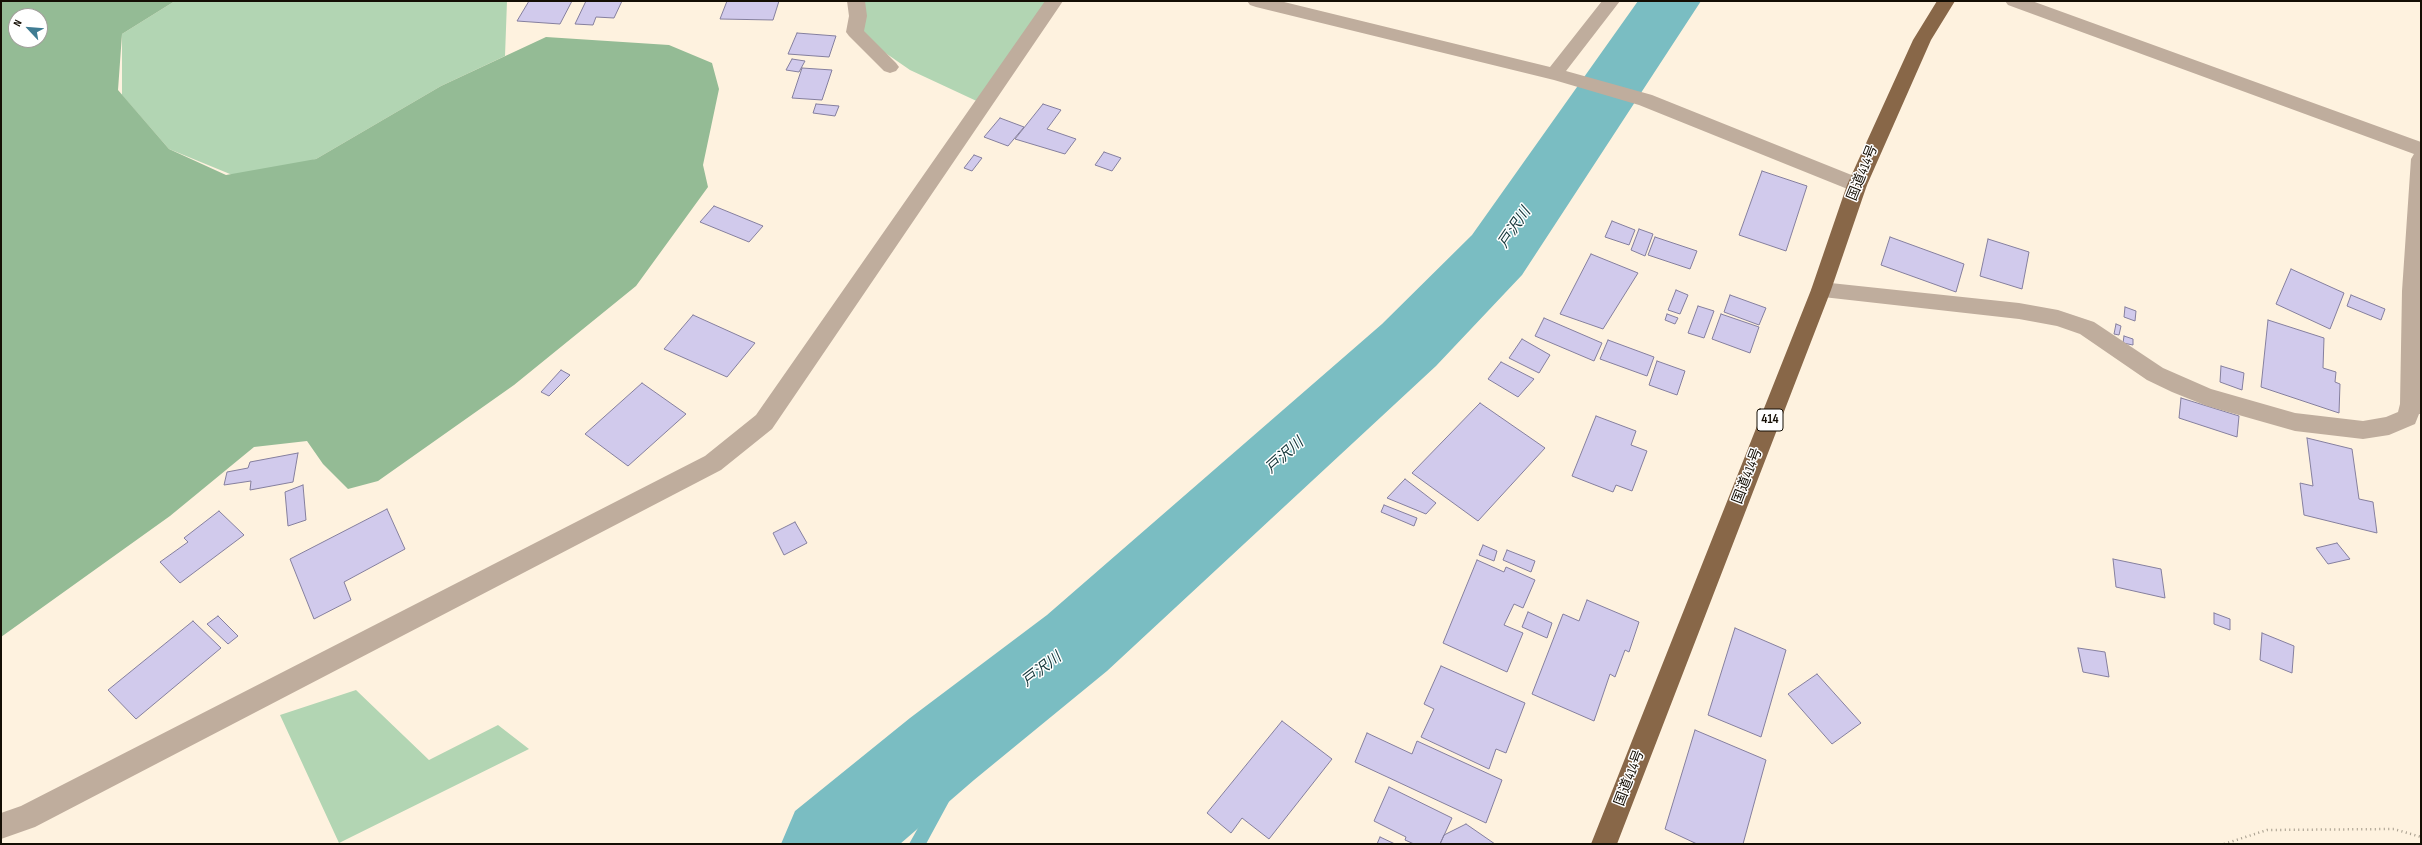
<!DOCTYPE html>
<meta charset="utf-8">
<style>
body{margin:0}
#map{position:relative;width:2422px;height:845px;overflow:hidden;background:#fef2df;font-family:"Sofia Sans Condensed",sans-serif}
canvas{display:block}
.frame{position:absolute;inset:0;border:2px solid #140e04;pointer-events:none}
.north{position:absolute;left:8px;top:8px;width:40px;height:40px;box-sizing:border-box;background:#fff;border:1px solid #a19f9b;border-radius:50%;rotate:296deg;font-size:11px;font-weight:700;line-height:16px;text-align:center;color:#140e04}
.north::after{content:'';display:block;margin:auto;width:14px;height:18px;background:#3f7c93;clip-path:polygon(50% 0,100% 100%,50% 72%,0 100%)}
</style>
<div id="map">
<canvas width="2422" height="845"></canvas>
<div class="frame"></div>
<div class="north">N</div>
</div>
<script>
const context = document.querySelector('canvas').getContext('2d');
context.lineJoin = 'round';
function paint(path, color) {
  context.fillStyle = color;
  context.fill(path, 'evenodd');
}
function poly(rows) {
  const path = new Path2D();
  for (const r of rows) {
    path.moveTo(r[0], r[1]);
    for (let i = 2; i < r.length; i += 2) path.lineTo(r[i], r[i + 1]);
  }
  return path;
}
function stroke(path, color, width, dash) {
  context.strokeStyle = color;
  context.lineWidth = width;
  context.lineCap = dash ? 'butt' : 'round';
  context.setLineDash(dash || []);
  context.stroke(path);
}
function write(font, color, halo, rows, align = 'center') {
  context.font = font + ' "Sofia Sans Condensed","Noto Sans JP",sans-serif';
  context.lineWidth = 3;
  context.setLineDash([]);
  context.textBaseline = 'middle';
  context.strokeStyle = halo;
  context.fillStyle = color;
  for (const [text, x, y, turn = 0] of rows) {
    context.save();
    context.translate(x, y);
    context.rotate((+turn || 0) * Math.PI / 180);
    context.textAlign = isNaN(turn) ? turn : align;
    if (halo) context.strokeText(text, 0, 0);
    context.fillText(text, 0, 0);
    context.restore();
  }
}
paint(poly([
 [175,1,507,1,505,56,441,86,316,159,247,181,169,149,122,95,122,34],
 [857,1,1047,1,983,104,910,70,855,32],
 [356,690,429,760,498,725,529,749,339,843,280,715]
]), '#b2d5b3');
paint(poly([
 [1,1,175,1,122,34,118,90,169,149,226,175,316,159,441,86,546,37,669,45,712,63,719,89,703,165,708,187,636,286,514,385,378,481,348,489,323,464,307,441,254,447,170,516,1,637],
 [16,16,40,16,40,40,16,40]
]), '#94bb95');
paint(poly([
 [963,725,968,727,970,732,958,785,926,844,909,844,946,778,956,732,958,727,963,725]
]), '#7abdc2');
paint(poly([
 [1638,1,1701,1,1522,275,1436,366,1107,671,974,780,900,844,781,844,795,811,910,718,1047,615,1382,324,1472,235,1638,1]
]), '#7abdc2');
const building = poly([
 [529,1,572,1,560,24,517,21,529,1],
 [586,1,622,1,614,18,596,17,593,25,575,24,586,1],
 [727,1,779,1,773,20,720,19,727,1],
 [797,33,836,36,829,57,788,54,797,33],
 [792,59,805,61,799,72,786,70,792,59],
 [802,68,832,70,822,100,792,98,802,68],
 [816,104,839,106,835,116,813,113,816,104],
 [1043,104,1061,110,1047,129,1076,139,1065,154,1015,139,1043,104],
 [1000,118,1024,127,1008,146,984,137,1000,118],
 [1104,152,1121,158,1112,171,1095,165,1104,152],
 [974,155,982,158,972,171,964,168,974,155],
 [1762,171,1807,186,1786,251,1739,235,1762,171],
 [714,206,763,226,749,242,700,222,714,206],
 [1612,221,1635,230,1629,245,1605,237,1612,221],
 [1639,229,1653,234,1645,256,1631,250,1639,229],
 [1655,237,1697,251,1690,269,1648,255,1655,237],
 [1890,237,1964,264,1956,292,1881,265,1890,237],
 [1988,239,2029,252,2022,289,1980,276,1988,239],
 [1591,254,1638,273,1603,329,1560,314,1591,254],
 [2291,269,2344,293,2330,329,2276,304,2291,269],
 [1676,290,1688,295,1680,314,1668,310,1676,290],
 [1730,295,1766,308,1759,325,1724,312,1730,295],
 [2351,295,2385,309,2381,320,2347,306,2351,295],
 [1698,306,1714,311,1704,338,1688,333,1698,306],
 [2125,307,2136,311,2135,321,2124,317,2125,307],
 [1667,314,1678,318,1675,324,1665,320,1667,314],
 [1721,314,1759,327,1750,353,1712,339,1721,314],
 [693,315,755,343,727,377,664,349,693,315],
 [1544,318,1602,343,1594,361,1535,336,1544,318],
 [2268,320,2324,338,2323,368,2336,372,2335,382,2340,384,2339,413,2261,387,2268,320],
 [2116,324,2121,326,2119,335,2114,334,2116,324],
 [2124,336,2133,339,2133,345,2123,343,2124,336],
 [1522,339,1550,355,1539,373,1509,358,1522,339],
 [1608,340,1654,357,1647,376,1600,359,1608,340],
 [1657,361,1685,371,1677,395,1649,385,1657,361],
 [1501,362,1534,379,1518,397,1488,379,1501,362],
 [2221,366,2244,373,2242,390,2220,382,2221,366],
 [561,370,570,375,549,396,541,392,561,370],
 [642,383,686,414,628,466,585,434,642,383],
 [2181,398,2239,416,2237,437,2179,418,2181,398],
 [1480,403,1545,448,1478,521,1412,473,1480,403],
 [1596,416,1636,431,1631,445,1647,451,1632,491,1616,485,1613,492,1572,476,1596,416],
 [2307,438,2352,449,2359,499,2373,502,2377,533,2304,515,2300,483,2313,486,2307,438],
 [298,453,293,482,250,490,251,481,224,485,227,472,248,468,250,462,298,453],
 [1405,479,1436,503,1426,514,1387,498,1405,479],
 [303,485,306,520,288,526,285,492,303,485],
 [1384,505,1417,518,1414,526,1381,512,1384,505],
 [387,509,405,549,344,582,351,600,314,619,290,559,387,509],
 [219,511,244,535,180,583,160,562,188,542,184,538,219,511],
 [795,522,807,543,784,555,773,533,795,522],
 [2337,543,2350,559,2328,564,2316,548,2337,543],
 [1483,545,1497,551,1494,561,1479,555,1483,545],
 [1507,550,1535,561,1531,572,1503,560,1507,550],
 [2113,559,2161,569,2165,598,2116,587,2113,559],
 [1477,560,1504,572,1506,567,1535,580,1523,608,1514,604,1504,625,1523,633,1507,672,1443,643,1477,560],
 [1587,600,1639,622,1629,652,1625,650,1615,677,1610,674,1594,721,1532,694,1563,614,1579,621,1587,600],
 [1528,612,1552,623,1547,638,1522,627,1528,612],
 [2214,613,2230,619,2230,630,2214,624,2214,613],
 [218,616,238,636,228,644,207,624,218,616],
 [193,621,221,648,136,719,108,690,193,621],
 [1735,628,1786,650,1761,737,1708,715,1735,628],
 [2262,633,2294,646,2292,673,2260,660,2262,633],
 [2078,648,2105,652,2109,677,2083,672,2078,648],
 [1441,666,1525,703,1506,753,1496,749,1489,769,1421,737,1434,709,1424,704,1441,666],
 [1817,674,1861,723,1832,744,1788,694,1817,674],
 [1282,721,1332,759,1269,839,1242,818,1231,833,1207,813,1282,721],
 [1695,730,1766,760,1743,844,1697,844,1665,829,1695,730],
 [1367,733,1412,754,1417,741,1502,780,1486,823,1355,762,1367,733],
 [1389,787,1452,818,1440,844,1414,844,1405,840,1406,837,1374,821,1389,787],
 [1466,824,1495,844,1440,844,1444,835,1466,824],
 [1380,837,1395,844,1377,844,1380,837]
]);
paint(building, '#d1caec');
stroke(building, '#857f9e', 1);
stroke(poly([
 [2224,844,2267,830,2394,829,2421,837]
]), '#a39a8a', 2.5, [1, 3.5]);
paint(poly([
 [847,1,865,1,867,16,864,31,896,63,899,67,896,71,890,73,884,71,849,36,846,32,849,16,847,1]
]), '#bfad9d');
paint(poly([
 [1045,1,1063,1,772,429,721,470,35,827,1,839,1,813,21,806,705,456,756,415,1045,1],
 [1247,1,1280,1,1550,67,1602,1,1620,1,1566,71,1652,95,1864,180,1867,185,1864,190,1857,192,1850,190,1639,105,1554,80,1256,7,1250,5,1247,1],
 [2005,1,2032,1,2421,142,2421,414,2419,414,2415,424,2389,435,2363,439,2295,431,2207,406,2172,392,2147,380,2080,334,2057,326,2019,319,1814,296,1811,290,1814,284,1821,282,2019,303,2058,310,2094,322,2163,368,2211,389,2295,413,2363,421,2386,417,2398,412,2400,404,2402,291,2411,159,2414,154,2008,5,2005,1]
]), '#bfad9d');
paint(poly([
 [1937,1,1955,1,1931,40,1867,185,1831,290,1617,844,1591,844,1811,290,1847,185,1913,40,1937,1]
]), '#886748');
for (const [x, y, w] of [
 [1770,420,26]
]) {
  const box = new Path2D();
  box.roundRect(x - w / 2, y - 11, w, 22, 3);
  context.fillStyle = '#fff';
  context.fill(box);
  stroke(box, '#140e04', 1);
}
write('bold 13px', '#140e04', null, [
 ["414",1770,420]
]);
write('14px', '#140e04', '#fff', [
 ["国道414号",1863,173,-68],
 ["国道414号",1748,476,-69],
 ["国道414号",1630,778,-69]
]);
write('italic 15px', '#123437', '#fff', [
 ["戸沢川",1515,228,-56],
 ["戸沢川",1285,456,-42],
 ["戸沢川",1042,670,-38]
]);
</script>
